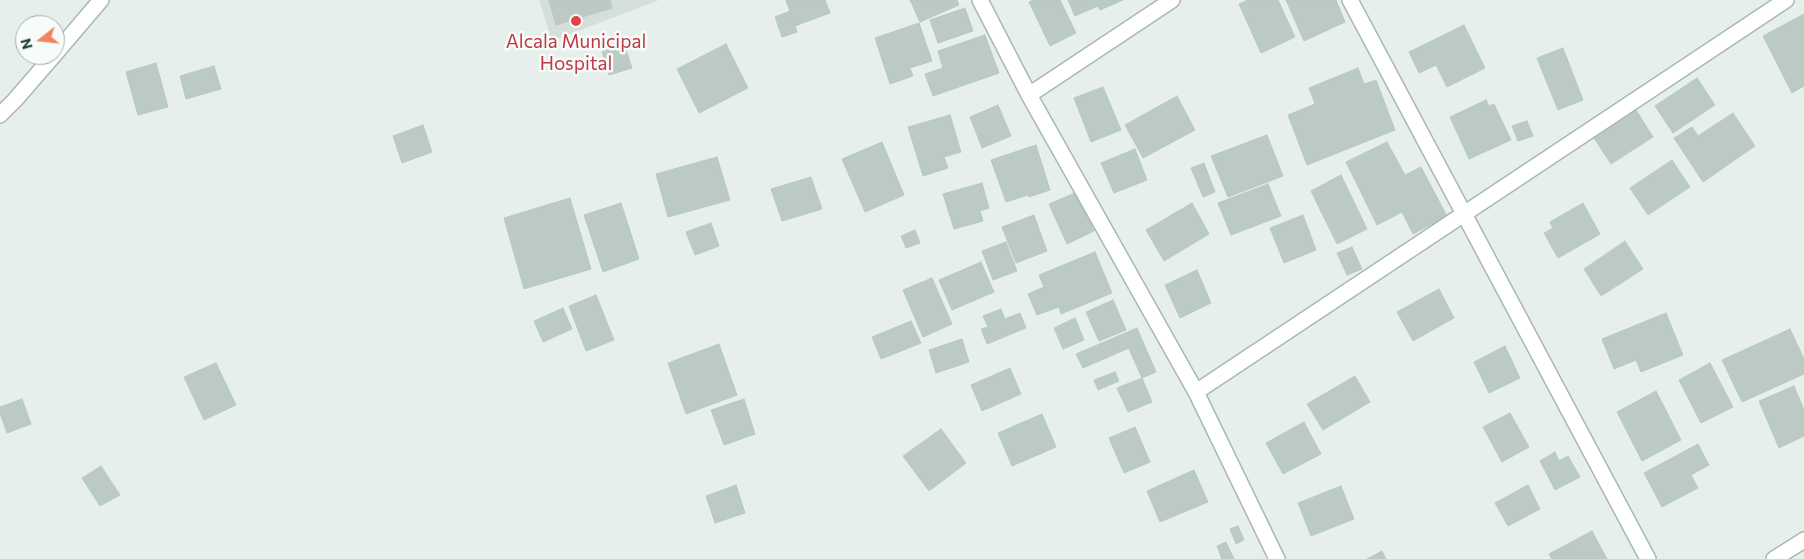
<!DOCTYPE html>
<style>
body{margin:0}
#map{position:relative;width:1804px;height:559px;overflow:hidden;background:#e6efeb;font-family:Commissioner,sans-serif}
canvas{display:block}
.north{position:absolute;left:15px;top:15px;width:50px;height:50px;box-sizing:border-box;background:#f7fbf9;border:1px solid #a3b1ad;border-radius:50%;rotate:254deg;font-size:14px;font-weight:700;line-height:20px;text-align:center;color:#24423a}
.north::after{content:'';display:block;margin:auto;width:18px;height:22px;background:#f4845f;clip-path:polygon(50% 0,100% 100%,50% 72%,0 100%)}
</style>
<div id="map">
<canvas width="1804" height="559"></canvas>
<div class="north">N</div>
</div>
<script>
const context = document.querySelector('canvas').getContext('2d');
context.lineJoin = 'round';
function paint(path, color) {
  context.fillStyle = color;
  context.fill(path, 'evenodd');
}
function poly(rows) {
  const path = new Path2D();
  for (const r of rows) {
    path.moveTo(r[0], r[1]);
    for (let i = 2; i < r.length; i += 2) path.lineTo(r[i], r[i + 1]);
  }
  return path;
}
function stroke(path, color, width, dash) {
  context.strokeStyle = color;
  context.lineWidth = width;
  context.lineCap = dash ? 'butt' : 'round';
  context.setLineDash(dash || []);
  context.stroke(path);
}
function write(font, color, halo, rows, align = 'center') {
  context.font = font + ' Commissioner,sans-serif';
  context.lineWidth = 5;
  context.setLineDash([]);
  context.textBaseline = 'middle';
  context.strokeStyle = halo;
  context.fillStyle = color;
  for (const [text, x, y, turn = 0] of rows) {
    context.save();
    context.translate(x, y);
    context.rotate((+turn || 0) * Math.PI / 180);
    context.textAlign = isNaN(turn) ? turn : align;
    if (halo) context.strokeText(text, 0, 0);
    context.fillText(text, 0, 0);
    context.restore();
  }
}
paint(poly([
 [539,0,659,0,552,41]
]), '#d4dfda');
const building = poly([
 [549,0,610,0,612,8,556,25,549,0],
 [786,0,825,0,830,13,795,26,786,0],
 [910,0,957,0,959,5,920,22,910,0],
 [1033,0,1060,0,1076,33,1050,46,1029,2,1033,0],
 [1068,0,1123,0,1100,10,1098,6,1075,16,1068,0],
 [1248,0,1278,0,1295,37,1261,53,1239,4,1248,0],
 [1286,0,1336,0,1345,22,1304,41,1286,0],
 [965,8,973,31,938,43,930,20,965,8],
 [790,11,797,32,782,37,775,17,790,11],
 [1804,14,1804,86,1792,93,1763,36,1804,14],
 [919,23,932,61,910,68,913,76,890,84,875,38,919,23],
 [1464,25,1485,68,1447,87,1436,65,1419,73,1409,52,1464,25],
 [985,35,999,73,933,96,925,74,943,68,938,51,985,35],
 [624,44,632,68,609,75,602,51,624,44],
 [726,44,748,88,699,113,677,69,726,44],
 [1563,48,1583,100,1558,110,1537,58,1563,48],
 [156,63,168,107,138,115,126,72,156,63],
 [214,66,221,89,186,99,180,76,214,66],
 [1358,68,1364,84,1376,80,1395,130,1307,165,1288,115,1315,104,1309,88,1358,68],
 [1697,78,1715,105,1673,133,1655,106,1697,78],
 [1103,87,1121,130,1091,142,1074,98,1103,87],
 [1177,96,1195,130,1143,158,1125,125,1177,96],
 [1486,100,1489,106,1494,104,1511,140,1469,159,1450,117,1486,100],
 [998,105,1011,136,982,148,970,117,998,105],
 [1636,110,1653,137,1611,164,1594,138,1636,110],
 [1733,113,1755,146,1703,182,1674,138,1692,127,1698,136,1733,113],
 [950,115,961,152,944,157,948,168,923,176,908,127,950,115],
 [1527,121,1533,136,1518,141,1512,126,1527,121],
 [423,125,432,152,402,163,393,136,423,125],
 [1267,135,1283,176,1228,197,1211,156,1267,135],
 [882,142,904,195,865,212,842,159,882,142],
 [1387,142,1405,175,1421,167,1447,216,1413,234,1402,212,1377,225,1346,162,1387,142],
 [1036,145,1050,190,1029,197,1028,195,1006,202,991,160,1036,145],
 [1135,149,1147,180,1114,193,1101,163,1135,149],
 [717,157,730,200,668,217,656,174,717,157],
 [1672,160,1690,187,1648,215,1630,188,1672,160],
 [1204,163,1215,192,1203,197,1191,168,1204,163],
 [1341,175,1367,229,1337,244,1311,191,1341,175],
 [811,177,822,209,782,221,771,189,811,177],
 [982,183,989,208,980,211,983,221,954,229,943,194,982,183],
 [1268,184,1281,216,1231,235,1218,203,1268,184],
 [1077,192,1094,231,1067,244,1049,204,1077,192],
 [570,198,591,269,524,289,504,218,570,198],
 [621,203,639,259,603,272,584,215,621,203],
 [1192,203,1209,234,1164,261,1146,230,1192,203],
 [1583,203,1600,234,1558,258,1544,233,1553,228,1550,222,1583,203],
 [1034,215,1047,251,1016,263,1002,227,1034,215],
 [1303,215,1316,250,1284,263,1270,228,1303,215],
 [711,223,719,246,695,255,686,232,711,223],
 [915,230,920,243,906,248,901,236,915,230],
 [1625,241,1643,269,1601,296,1584,269,1625,241],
 [1006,242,1017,271,993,280,982,251,1006,242],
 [1352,247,1362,269,1347,275,1337,253,1352,247],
 [1095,252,1112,293,1061,314,1059,307,1037,315,1028,294,1044,287,1039,275,1095,252],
 [981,262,994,292,952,310,939,280,981,262],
 [1197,270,1211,303,1180,318,1165,285,1197,270],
 [932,278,952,324,923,337,903,290,932,278],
 [1439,289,1454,318,1413,341,1397,312,1439,289],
 [596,295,614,340,586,351,569,306,596,295],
 [1113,300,1126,330,1099,341,1086,312,1113,300],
 [563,308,572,329,543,342,534,321,563,308],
 [1001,309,1005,319,1020,313,1026,328,987,344,981,329,988,327,983,316,1001,309],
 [1666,313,1683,355,1641,372,1636,360,1614,369,1602,339,1666,313],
 [1075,318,1084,340,1063,349,1054,328,1075,318],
 [911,321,921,343,881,359,872,337,911,321],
 [1137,328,1143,342,1083,368,1076,354,1137,328],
 [1790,329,1804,359,1804,374,1742,402,1722,360,1790,329],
 [962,339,969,362,936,373,929,350,962,339],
 [1143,342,1156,372,1142,378,1129,349,1143,342],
 [719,344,737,395,686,414,668,363,719,344],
 [1505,346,1520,378,1489,393,1474,362,1505,346],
 [216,363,236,405,204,420,184,377,216,363],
 [1710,363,1733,407,1701,423,1679,380,1710,363],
 [1010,368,1021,394,982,411,971,385,1010,368],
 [1115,372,1119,381,1098,390,1094,380,1115,372],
 [1355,376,1370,402,1323,430,1307,404,1355,376],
 [1142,378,1152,402,1128,412,1117,388,1142,378],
 [1794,386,1804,410,1804,436,1779,448,1759,401,1794,386],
 [1656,391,1681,440,1642,461,1617,412,1656,391],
 [22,399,31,424,7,433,0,413,0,407,22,399],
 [744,399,755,434,724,445,711,410,744,399],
 [1510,413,1529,447,1502,462,1483,427,1510,413],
 [1042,414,1056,447,1012,466,998,433,1042,414],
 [1304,422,1321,454,1283,474,1266,443,1304,422],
 [1135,427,1150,462,1124,473,1109,438,1135,427],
 [941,429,966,463,929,491,903,456,941,429],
 [1698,444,1709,465,1691,475,1698,488,1662,507,1644,473,1698,444],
 [1555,452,1559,461,1568,456,1580,477,1555,490,1540,461,1555,452],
 [101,466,120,495,100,506,82,478,101,466],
 [1194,470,1208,502,1160,522,1147,491,1194,470],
 [736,485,745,513,715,523,706,496,736,485],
 [1528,485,1540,509,1508,526,1495,503,1528,485],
 [1341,486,1354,519,1311,536,1298,503,1341,486],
 [1238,526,1244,540,1236,544,1230,529,1238,526],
 [1592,531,1607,559,1552,559,1549,554,1592,531],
 [1226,542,1234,559,1222,559,1217,546,1226,542],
 [1382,551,1386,559,1367,559,1382,551]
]);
paint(building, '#bbcac4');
stroke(building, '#b8c9c2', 1);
const minor = poly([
 [980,0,1029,95,1196,392,1277,559],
 [1350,0,1648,559],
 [55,54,101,0],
 [1029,95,1172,0],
 [0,115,15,100,54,55],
 [1196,392,1786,0],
 [1774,559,1804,540]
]);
stroke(minor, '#a8b8b2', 18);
stroke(minor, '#fff', 15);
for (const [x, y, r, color] of [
 [576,21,6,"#e0444e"]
]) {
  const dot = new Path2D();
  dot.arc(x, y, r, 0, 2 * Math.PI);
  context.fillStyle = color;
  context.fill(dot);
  stroke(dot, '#f7fbf9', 2);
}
write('19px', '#be3a42', '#f7fbf9', [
 ["Alcala Municipal",576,42],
 ["Hospital",576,64]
]);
</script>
